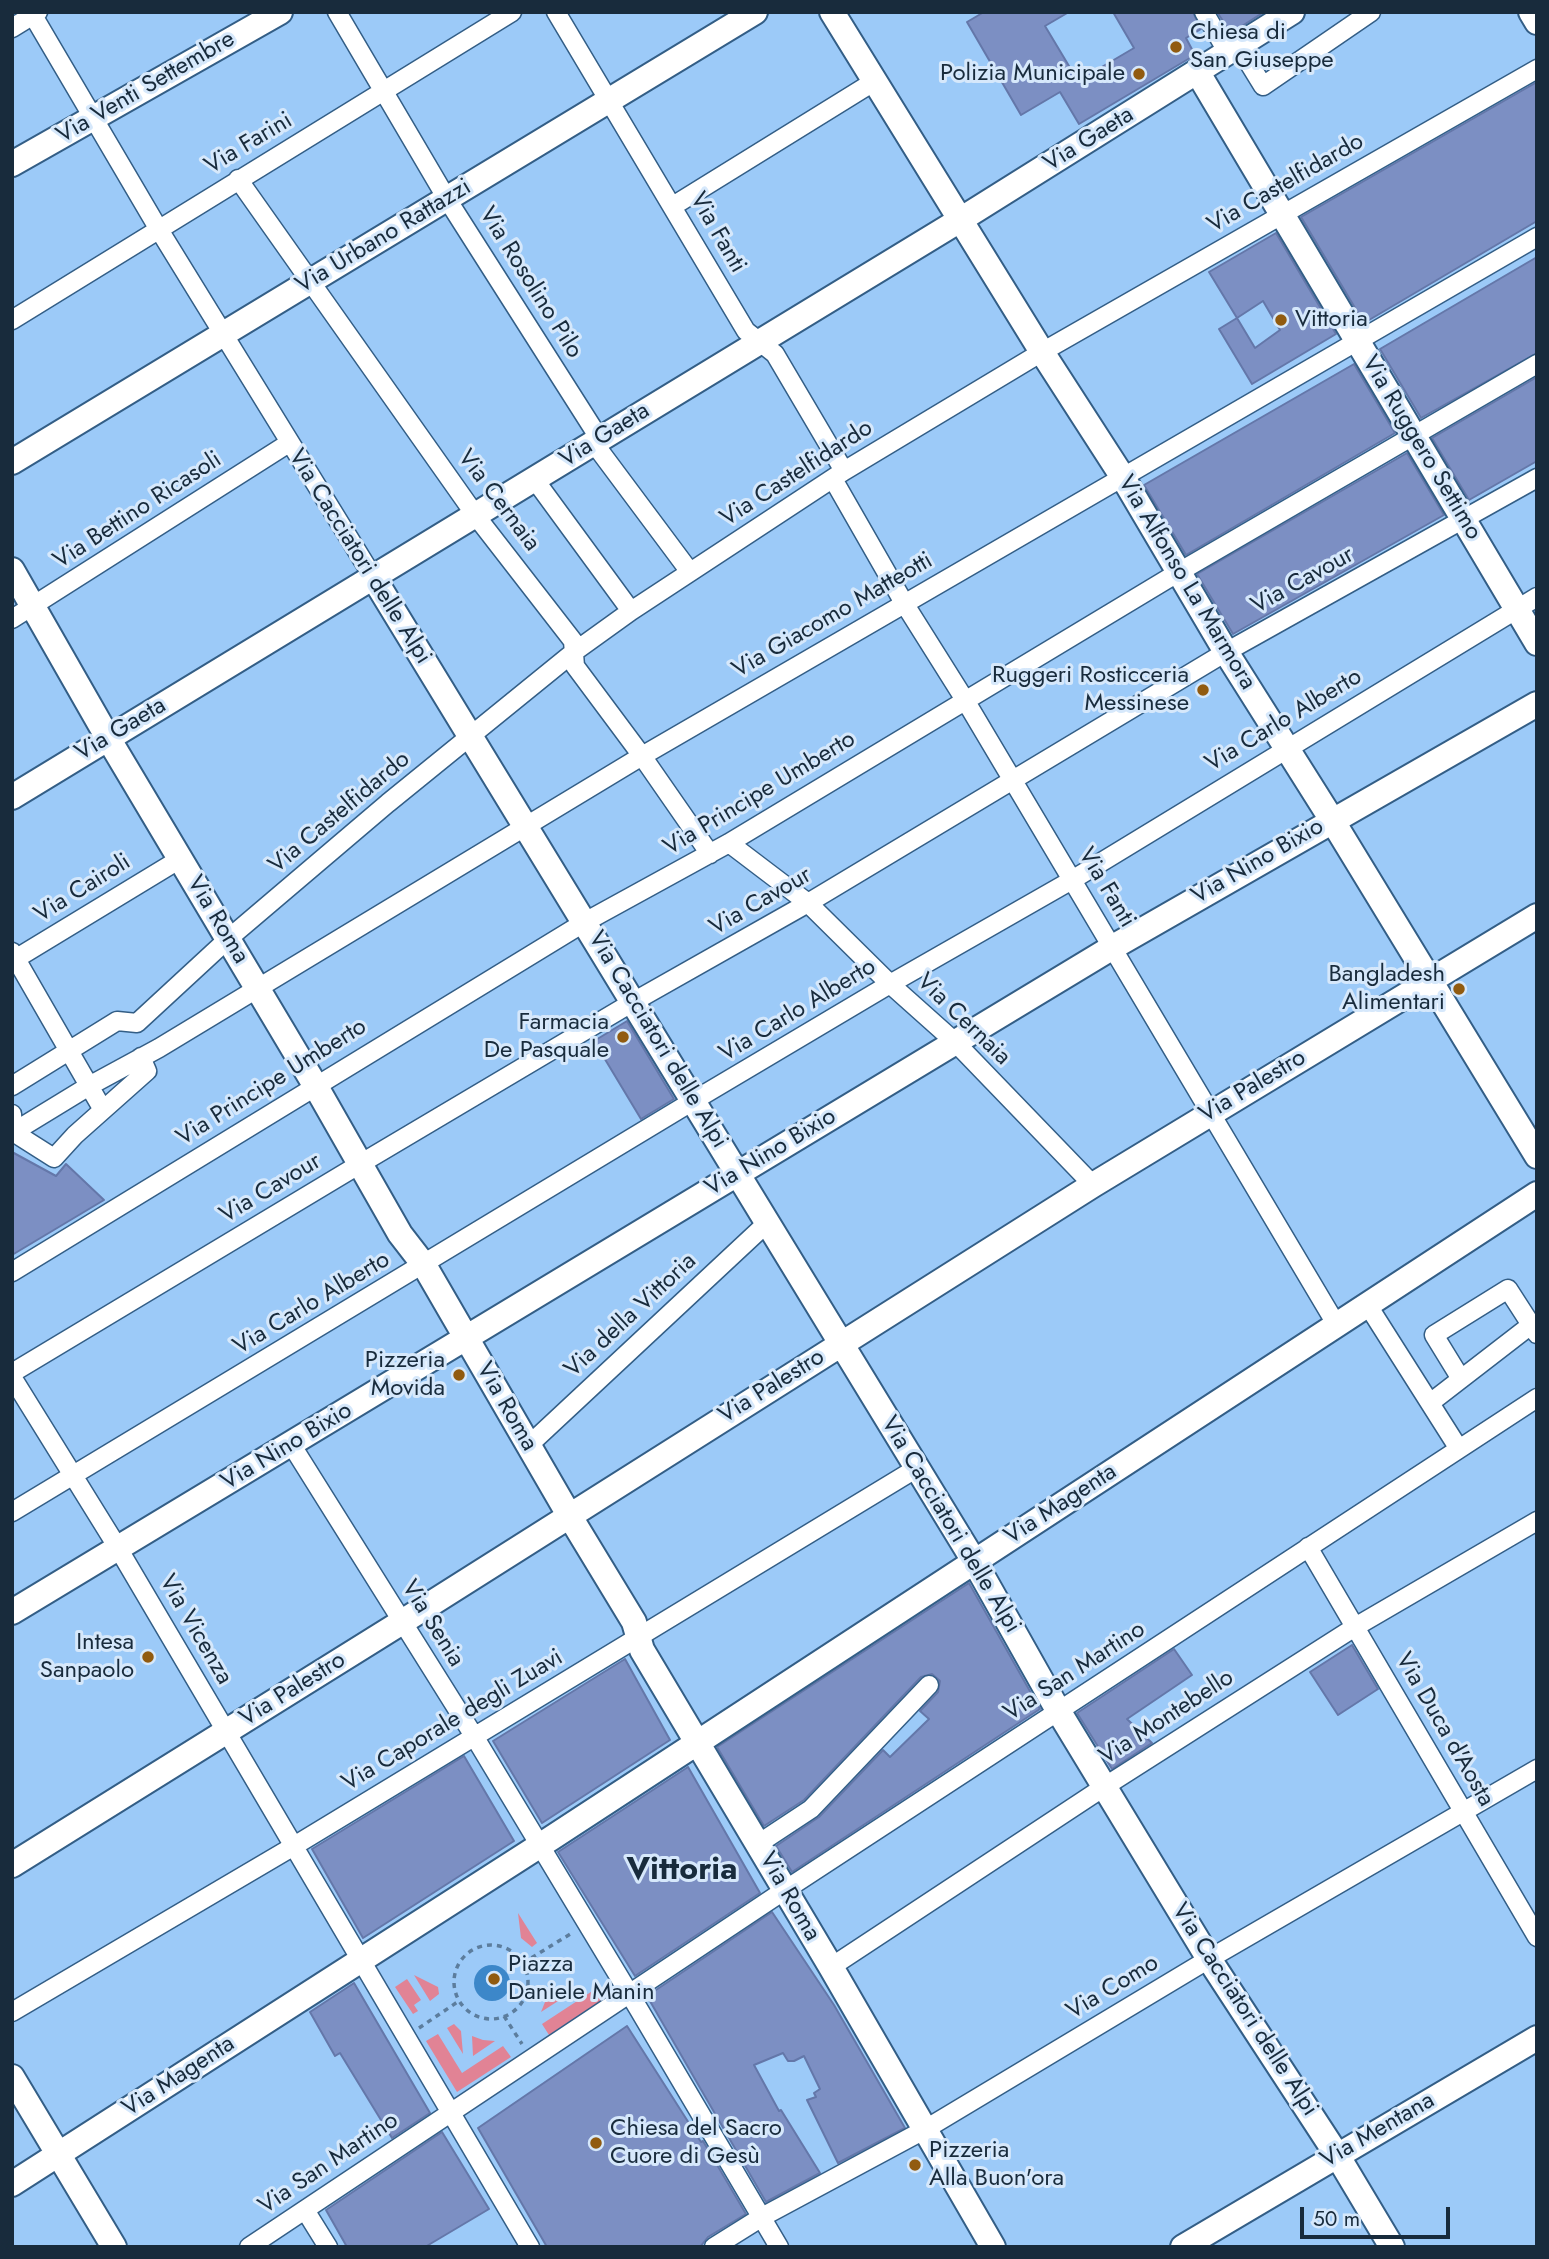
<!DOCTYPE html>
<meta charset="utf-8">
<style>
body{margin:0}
#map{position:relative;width:1549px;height:2259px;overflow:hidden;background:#9ccaf8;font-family:Jost,sans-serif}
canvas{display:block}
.frame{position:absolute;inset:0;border:14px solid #182b3c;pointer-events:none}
.scale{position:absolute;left:1300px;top:2207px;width:150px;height:32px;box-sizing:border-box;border:4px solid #182b3c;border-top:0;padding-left:9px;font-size:21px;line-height:24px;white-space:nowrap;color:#182b3c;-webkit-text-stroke:5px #d6e8fb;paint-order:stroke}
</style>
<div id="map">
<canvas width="1549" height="2259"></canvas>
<div class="frame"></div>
<div class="scale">50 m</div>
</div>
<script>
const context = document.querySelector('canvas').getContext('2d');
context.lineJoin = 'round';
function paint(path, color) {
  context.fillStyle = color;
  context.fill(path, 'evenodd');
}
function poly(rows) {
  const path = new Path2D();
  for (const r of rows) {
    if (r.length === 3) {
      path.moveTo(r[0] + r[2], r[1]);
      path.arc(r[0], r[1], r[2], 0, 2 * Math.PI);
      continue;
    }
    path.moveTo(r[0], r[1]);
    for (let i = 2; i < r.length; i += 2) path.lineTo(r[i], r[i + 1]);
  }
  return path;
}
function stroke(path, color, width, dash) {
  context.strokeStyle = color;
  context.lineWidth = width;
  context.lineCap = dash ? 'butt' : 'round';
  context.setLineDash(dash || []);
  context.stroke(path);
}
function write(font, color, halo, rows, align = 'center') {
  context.font = font + ' Jost,sans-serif';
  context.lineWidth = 6;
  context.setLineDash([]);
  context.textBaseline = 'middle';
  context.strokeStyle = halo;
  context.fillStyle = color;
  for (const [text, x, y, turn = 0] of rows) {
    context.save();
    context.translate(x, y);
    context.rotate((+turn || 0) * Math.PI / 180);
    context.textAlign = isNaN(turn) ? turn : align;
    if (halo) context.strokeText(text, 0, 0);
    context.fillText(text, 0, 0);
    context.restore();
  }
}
paint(poly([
 [518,1913,537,1943,532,1947,521,1938],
 [414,1975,438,1987,439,1994,430,2001],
 [407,1979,421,2000,414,2005,418,2011,413,2014,395,1987],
 [597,1988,604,1999,549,2035,542,2024],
 [548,1991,566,1996,541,2012,545,2002],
 [454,2024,461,2031,463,2054,447,2028],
 [438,2034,462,2073,503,2046,511,2057,457,2092,426,2041],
 [472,2036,483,2040,495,2041,473,2056]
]), '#e18395');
paint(poly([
 [492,1983,18]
]), '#3c87c9');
const building = poly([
 [984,12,1069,12,1045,26,1078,81,1134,48,1113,12,1193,12,1201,29,1186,38,1195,55,1079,124,1060,92,1021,115,967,22,984,12],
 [1217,12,1264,12,1231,33,1217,12],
 [1537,82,1537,221,1364,323,1301,217,1537,82],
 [1276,233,1336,334,1252,384,1219,329,1237,318,1209,272,1276,233],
 [1263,301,1280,330,1255,348,1237,318,1263,301],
 [1537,257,1537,353,1421,418,1380,349,1537,257],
 [1354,364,1395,433,1186,555,1144,485,1354,364],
 [1537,377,1537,461,1469,500,1432,438,1537,377],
 [1407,453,1444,515,1233,634,1197,574,1407,453],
 [627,1021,674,1099,641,1119,594,1041,627,1021],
 [12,1152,56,1176,66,1164,104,1200,12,1255,12,1152],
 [969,1583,1040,1709,792,1872,776,1846,819,1817,883,1750,890,1757,929,1719,920,1711,938,1692,940,1681,932,1674,921,1677,804,1800,764,1826,717,1747,969,1583],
 [1352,1645,1378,1689,1338,1715,1310,1672,1352,1645],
 [1174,1649,1192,1675,1127,1719,1152,1743,1112,1769,1077,1713,1174,1649],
 [625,1659,670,1740,542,1823,493,1741,625,1659],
 [464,1756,514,1841,363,1938,312,1849,464,1756],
 [688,1767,760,1893,635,1976,558,1852,688,1767],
 [772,1912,834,2005,905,2128,838,2163,807,2100,816,2097,814,2093,820,2089,804,2056,794,2061,788,2061,783,2053,754,2065,779,2111,781,2110,820,2173,766,2202,647,1996,772,1912],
 [354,1983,430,2113,392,2138,340,2053,335,2056,310,2012,354,1983],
 [627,2026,701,2142,703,2141,746,2214,708,2237,700,2247,547,2247,478,2128,627,2026],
 [442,2132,489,2209,425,2247,347,2247,326,2210,442,2132]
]);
paint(building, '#7c8fc3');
stroke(building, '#6477a9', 2);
const street = poly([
 [31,12,158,228,373,577],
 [337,12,447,199,594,430,599,450,690,572],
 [556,12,746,331,775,354,844,471],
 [1204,12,1228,53],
 [12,28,38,12],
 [1239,47,1263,86,1371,12],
 [238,179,476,516,573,641,575,666,642,756,710,854],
 [673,206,875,81],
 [12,320,512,12],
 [833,479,904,603,965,700,1336,1324],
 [535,480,631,611],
 [12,619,289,443],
 [729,843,808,903,890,984,955,1042,1093,1185],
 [12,952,103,1110],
 [12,961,180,859],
 [12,1086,117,1021,137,1023,228,939,388,803,574,652,631,611,844,471,1042,352,1537,69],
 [12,1114,13,1132,54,1158,75,1135,147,1071,141,1057],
 [12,1133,89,1086,159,1048,642,756,1537,237],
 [12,1272,585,922,729,843,1179,572,1537,364],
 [1367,1304,1459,1449],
 [12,1373,360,1164,633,1002,808,903,1226,652,1537,478],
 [12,1377,118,1548,530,2247],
 [1461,1379,1434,1335,1508,1289,1537,1334],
 [1430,1403,1531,1325],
 [291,1444,474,1736,638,2008,779,2247],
 [529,1445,767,1223],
 [12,1512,693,1101,890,984,1072,880,1537,597],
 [1308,1547,1537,1937],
 [758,1844,811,1809,929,1685],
 [831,1967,1104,1787,1355,1627,1537,1521],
 [12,2012,294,1846,917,1468],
 [305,2210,328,2247],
 [249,2247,785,1890,1537,1398],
 [714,2247,762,2217,924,2130,1209,1959,1537,1769]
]);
const secondary = poly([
 [832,12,1042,352,1122,476,1226,652,1332,820,1537,1156],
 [1531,12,1537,22],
 [1198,73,1537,643],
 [12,164,280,12],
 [12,462,755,12],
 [12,570,108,738,315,1085,400,1234,424,1265,569,1515,634,1622,642,1650,831,1967,993,2247],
 [373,577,974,1561,1059,1712,1209,1959,1337,2155,1392,2247],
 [12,797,960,220,1292,12],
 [12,1612,1113,947,1537,704],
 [12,1865,402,1622,1093,1185,1537,916],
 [12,2077,114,2247],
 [12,2184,550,1839,1537,1194],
 [1183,2247,1537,2038]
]);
stroke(street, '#335e86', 21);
stroke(secondary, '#335e86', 28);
stroke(poly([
 [491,1982,37],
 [523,1963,572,1933],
 [504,2016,522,2044],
 [419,2028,459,2001]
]), '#5c7d9d', 3.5, [5, 5]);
stroke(street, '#fff', 18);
stroke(secondary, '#fff', 24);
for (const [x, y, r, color] of [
 [1176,47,7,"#915b10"],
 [1139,74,7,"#915b10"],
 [1281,320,7,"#915b10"],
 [1203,690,7,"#915b10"],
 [1459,989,7,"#915b10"],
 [623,1037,7,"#915b10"],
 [459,1375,7,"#915b10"],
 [148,1657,7,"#915b10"],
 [494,1979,7,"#915b10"],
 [596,2143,7,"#915b10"],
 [915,2165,7,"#915b10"]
]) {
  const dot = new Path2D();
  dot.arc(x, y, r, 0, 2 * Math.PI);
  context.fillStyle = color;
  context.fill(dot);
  stroke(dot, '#d6e8fb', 2.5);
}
write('24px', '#182b3c', '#d6e8fb', [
 ["Chiesa di",1190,33,"left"],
 ["San Giuseppe",1190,61,"left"],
 ["Polizia Municipale",1125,74],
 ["Vittoria",1295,320,"left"],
 ["Ruggeri Rosticceria",1189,676],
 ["Messinese",1189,704],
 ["Bangladesh",1445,975],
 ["Alimentari",1445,1003],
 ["Farmacia",609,1023],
 ["De Pasquale",609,1051],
 ["Pizzeria",445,1361],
 ["Movida",445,1389],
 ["Intesa",134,1643],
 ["Sanpaolo",134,1671],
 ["Piazza",508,1965,"left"],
 ["Daniele Manin",508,1993,"left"],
 ["Chiesa del Sacro",610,2129,"left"],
 ["Cuore di Gesù",610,2157,"left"],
 ["Pizzeria",929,2151,"left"],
 ["Alla Buon'ora",929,2179,"left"]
], 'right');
write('24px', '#182b3c', '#d6e8fb', [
 ["Via Venti Settembre",146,88,-30],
 ["Via Gaeta",1089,140,-32],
 ["Via Farini",249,144,-31],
 ["Via Castelfidardo",1286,184,-30],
 ["Via Fanti",717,233,60],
 ["Via Urbano Rattazzi",384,237,-31],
 ["Via Rosolino Pilo",530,283,58],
 ["Via Gaeta",605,436,-32],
 ["Via Ruggero Settimo",1421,448,59],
 ["Via Castelfidardo",797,474,-33],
 ["Via Cernaia",498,501,53],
 ["Via Bettino Ricasoli",138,511,-33],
 ["Via Cacciatori delle Alpi",359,557,58],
 ["Via Cavour",1303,581,-29],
 ["Via Alfonso La Marmora",1186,583,59],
 ["Via Giacomo Matteotti",833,616,-30],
 ["Via Carlo Alberto",1284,721,-31],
 ["Via Gaeta",121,730,-31],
 ["Via Principe Umberto",760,794,-31],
 ["Via Castelfidardo",340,813,-40],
 ["Via Nino Bixio",1258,862,-30],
 ["Via Fanti",1106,888,59],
 ["Via Cairoli",83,889,-32],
 ["Via Cavour",761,902,-30],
 ["Via Roma",217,920,59],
 ["Via Carlo Alberto",798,1011,-31],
 ["Via Cernaia",963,1020,44],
 ["Via Cacciatori delle Alpi",657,1040,59],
 ["Via Principe Umberto",272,1083,-32],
 ["Via Palestro",1253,1087,-31],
 ["Via Nino Bixio",771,1153,-31],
 ["Via Cavour",271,1189,-31],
 ["Via Carlo Alberto",312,1304,-31],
 ["Via della Vittoria",631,1316,-43],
 ["Via Palestro",772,1387,-32],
 ["Via Roma",506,1407,60],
 ["Via Nino Bixio",287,1447,-31],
 ["Via Magenta",1061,1505,-33],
 ["Via Cacciatori delle Alpi",950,1525,59],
 ["Via Senia",432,1624,58],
 ["Via Vicenza",195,1630,60],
 ["Via San Martino",1075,1672,-33],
 ["Via Palestro",293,1690,-32],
 ["Via Montebello",1167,1718,-33],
 ["Via Caporale degli Zuavi",453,1721,-31],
 ["Via Duca d'Aosta",1444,1730,60],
 ["Via Roma",789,1897,60],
 ["Via Como",1113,1988,-31],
 ["Via Cacciatori delle Alpi",1244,2010,57],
 ["Via Magenta",179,2077,-33],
 ["Via Mentana",1378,2131,-30],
 ["Via San Martino",329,2164,-34]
]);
write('bold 32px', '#182b3c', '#d6e8fb', [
 ["Vittoria",682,1871]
]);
</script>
